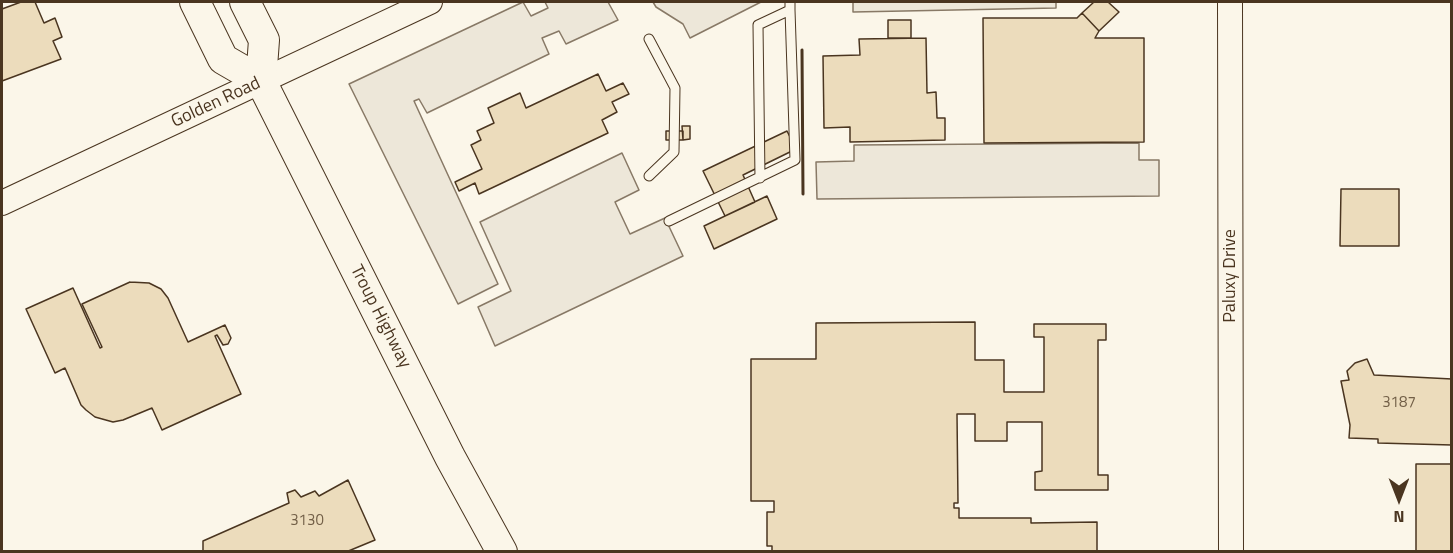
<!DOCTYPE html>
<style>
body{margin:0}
#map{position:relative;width:1453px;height:553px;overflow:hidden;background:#fbf6e9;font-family:"Titillium Web",sans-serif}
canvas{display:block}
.frame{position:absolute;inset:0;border:3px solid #4a3520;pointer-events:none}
.north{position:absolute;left:1369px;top:469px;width:60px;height:60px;-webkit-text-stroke:4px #fbf6e9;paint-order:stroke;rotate:180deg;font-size:16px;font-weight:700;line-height:24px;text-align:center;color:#4a3520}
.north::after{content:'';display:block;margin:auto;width:21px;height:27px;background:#4a3520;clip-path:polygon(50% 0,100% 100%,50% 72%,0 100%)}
</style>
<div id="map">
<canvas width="1453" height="553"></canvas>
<div class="frame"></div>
<div class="north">N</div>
</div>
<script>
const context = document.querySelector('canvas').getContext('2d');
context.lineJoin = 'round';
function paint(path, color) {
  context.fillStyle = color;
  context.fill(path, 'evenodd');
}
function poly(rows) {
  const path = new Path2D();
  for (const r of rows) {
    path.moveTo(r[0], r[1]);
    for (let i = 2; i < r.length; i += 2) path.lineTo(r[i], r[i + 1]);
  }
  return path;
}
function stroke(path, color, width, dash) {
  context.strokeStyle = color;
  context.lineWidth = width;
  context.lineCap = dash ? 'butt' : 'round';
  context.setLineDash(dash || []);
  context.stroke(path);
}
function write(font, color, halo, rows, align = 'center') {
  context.font = font + ' "Titillium Web",sans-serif';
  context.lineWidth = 4.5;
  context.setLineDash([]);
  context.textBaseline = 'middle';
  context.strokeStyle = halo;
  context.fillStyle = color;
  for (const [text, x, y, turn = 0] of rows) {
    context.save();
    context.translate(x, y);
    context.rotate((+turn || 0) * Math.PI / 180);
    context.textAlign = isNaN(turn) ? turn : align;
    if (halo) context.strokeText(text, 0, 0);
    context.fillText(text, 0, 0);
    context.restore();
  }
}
const parking = poly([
 [523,2,531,16,548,8,545,2,608,2,618,20,566,44,559,31,542,38,549,54,427,113,419,99,414,101,498,284,458,304,349,84,523,2],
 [653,2,761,2,690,38,683,24,656,7,653,2],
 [853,2,1056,2,1056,8,853,12,853,2],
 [1139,143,1139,160,1159,160,1159,196,817,199,816,162,854,161,854,145,1139,143],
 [622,153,639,190,615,202,630,234,665,218,683,256,495,346,478,307,511,291,480,222,622,153]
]);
paint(parking, '#ede7d9');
stroke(parking, '#887966', 1.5);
const building = poly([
 [21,2,35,2,44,23,55,18,62,37,53,41,61,59,2,81,2,9,21,2],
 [1094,2,1108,2,1119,12,1099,31,1082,13,1094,2],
 [1082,13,1099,31,1095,38,1144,38,1144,142,984,143,983,18,1077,18,1082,13],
 [888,20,911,20,911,38,888,38,888,20],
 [926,38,927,93,936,92,937,118,945,118,945,140,850,142,850,127,824,128,823,56,860,55,859,39,926,38],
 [598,74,606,91,623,83,629,94,612,102,617,112,602,120,608,133,479,194,475,183,459,191,455,182,482,169,471,145,481,140,477,131,494,123,488,108,520,93,526,108,598,74],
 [682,126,690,126,690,139,683,140,682,126],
 [666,131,683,131,683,140,666,140,666,131],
 [787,131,796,149,743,175,755,202,725,216,703,171,787,131],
 [1341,189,1399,189,1399,246,1340,246,1341,189],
 [767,196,777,219,714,249,704,226,767,196],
 [130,282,149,283,161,289,168,298,188,342,225,325,231,338,228,344,223,345,217,335,215,336,241,394,162,430,152,408,123,420,113,422,95,417,86,410,81,405,65,368,55,373,26,309,73,288,100,348,102,347,82,304,130,282],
 [975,322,975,360,1004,360,1004,392,1044,392,1044,337,1034,337,1034,324,1106,324,1106,340,1098,340,1098,475,1108,475,1108,490,1035,490,1035,472,1042,471,1042,422,1007,422,1007,441,975,441,975,414,957,414,958,503,954,503,954,508,959,508,959,518,1031,518,1031,523,1097,522,1097,552,772,552,772,546,767,546,767,512,774,512,774,501,751,501,751,359,816,359,816,323,975,322],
 [1367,359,1374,375,1452,379,1452,445,1378,443,1378,439,1349,438,1350,425,1341,381,1349,380,1347,371,1355,363,1367,359],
 [1416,464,1452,464,1452,552,1416,552,1416,464],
 [348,480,375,540,346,552,203,552,203,541,289,503,287,493,295,490,301,497,315,491,319,496,348,480]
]);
paint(building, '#ecdcbc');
stroke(building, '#4a3520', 1.5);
const service = poly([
 [649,176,674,152,675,88,649,39],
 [760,178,758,25,790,10,790,2],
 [669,221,795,160,790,10]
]);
const tertiary = poly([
 [1230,2,1231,552],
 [2,203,430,2]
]);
const primary = poly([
 [195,2,223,59,261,81],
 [245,2,264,40,261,81,450,457,502,552]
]);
stroke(service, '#4a3520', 11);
stroke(tertiary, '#4a3520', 26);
stroke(primary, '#4a3520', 32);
stroke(service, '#fbf6e9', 9);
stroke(tertiary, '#fbf6e9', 24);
stroke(primary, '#fbf6e9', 30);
stroke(poly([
 [802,50,803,194]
]), '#4a3520', 3);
write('15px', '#725f47', null, [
 ["3187",1399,403],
 ["3130",307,521]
]);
write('18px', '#4a3520', '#fbf6e9', [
 ["Golden Road",216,103,-25],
 ["Paluxy Drive",1231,276,-90],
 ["Troup Highway",380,317,63]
]);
</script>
